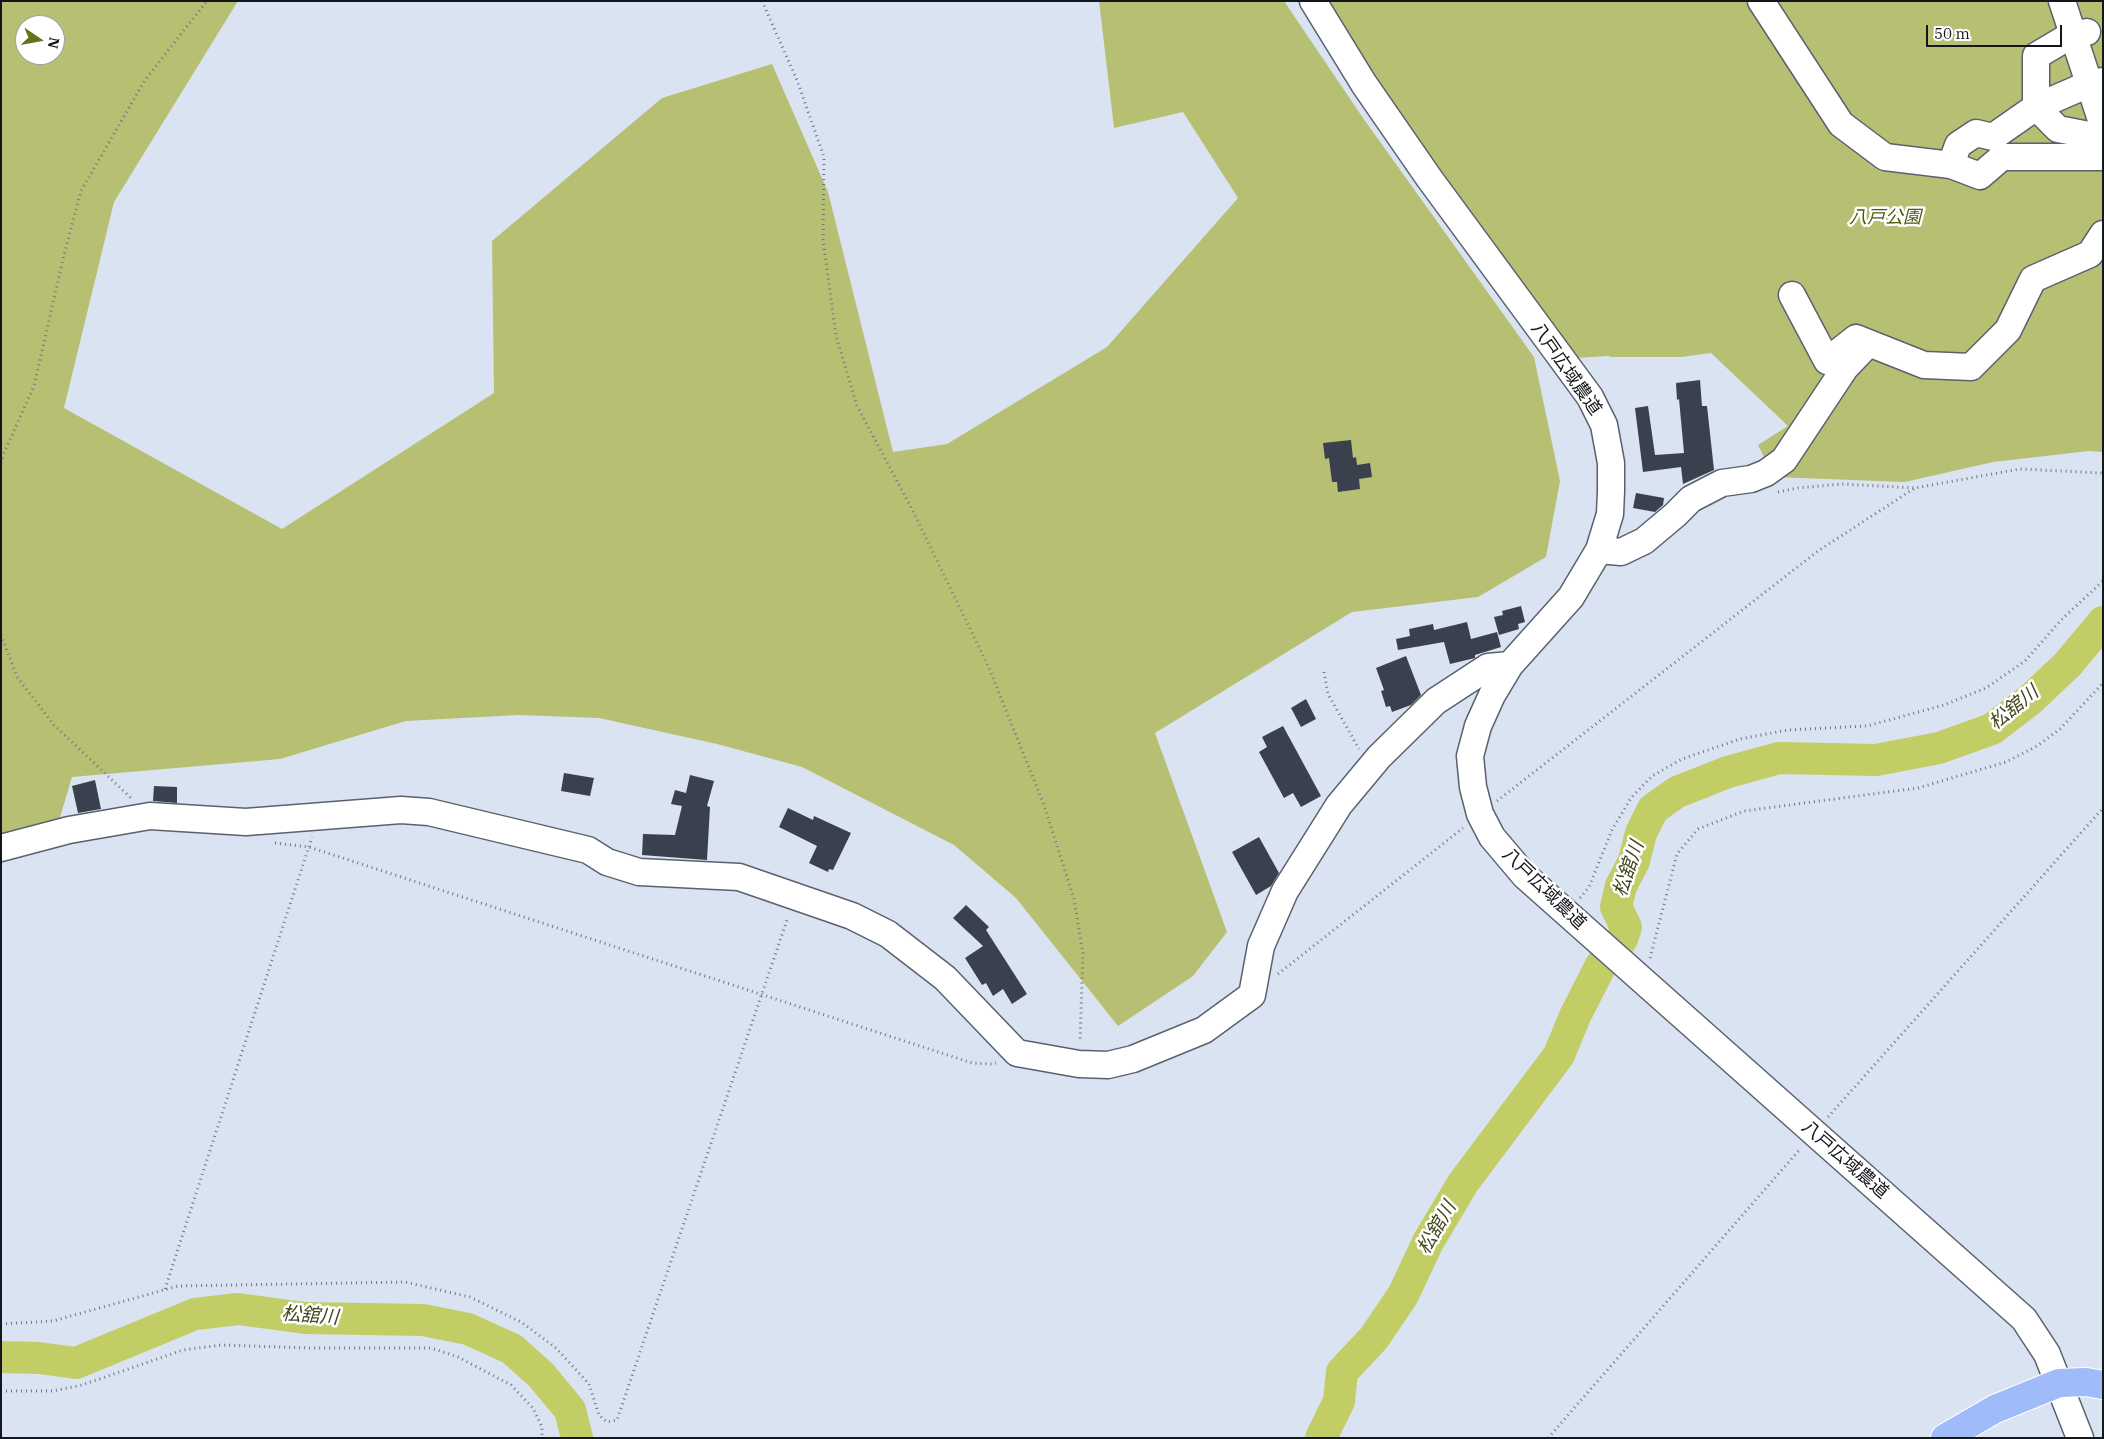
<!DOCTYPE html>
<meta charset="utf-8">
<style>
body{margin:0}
#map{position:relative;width:2104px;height:1439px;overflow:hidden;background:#dae3f2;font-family:"IBM Plex Serif",serif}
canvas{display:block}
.frame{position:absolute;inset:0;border:2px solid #13161b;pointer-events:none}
.north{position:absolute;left:15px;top:15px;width:50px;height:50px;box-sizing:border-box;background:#fff;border:1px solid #a1a2a4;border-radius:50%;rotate:102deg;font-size:14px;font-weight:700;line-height:20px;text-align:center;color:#13161b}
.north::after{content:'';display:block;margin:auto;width:18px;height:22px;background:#6a7119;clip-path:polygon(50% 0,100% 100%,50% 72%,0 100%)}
.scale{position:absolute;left:1926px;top:25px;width:136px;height:22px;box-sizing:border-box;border:2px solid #13161b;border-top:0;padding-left:6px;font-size:15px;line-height:18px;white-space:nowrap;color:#13161b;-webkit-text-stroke:4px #fff;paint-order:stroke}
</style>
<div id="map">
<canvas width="2104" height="1439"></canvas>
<div class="frame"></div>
<div class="north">N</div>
<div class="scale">50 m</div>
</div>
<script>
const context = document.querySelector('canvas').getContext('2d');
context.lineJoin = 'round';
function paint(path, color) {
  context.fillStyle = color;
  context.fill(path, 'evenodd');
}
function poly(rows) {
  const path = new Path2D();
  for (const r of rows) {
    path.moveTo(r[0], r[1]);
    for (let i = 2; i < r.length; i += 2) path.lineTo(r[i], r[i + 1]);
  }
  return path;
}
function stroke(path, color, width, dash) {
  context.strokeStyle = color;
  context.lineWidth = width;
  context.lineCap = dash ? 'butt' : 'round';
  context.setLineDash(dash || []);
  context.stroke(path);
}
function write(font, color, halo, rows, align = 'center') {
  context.font = font + ' "IBM Plex Serif","Noto Sans JP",serif';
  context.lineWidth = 5;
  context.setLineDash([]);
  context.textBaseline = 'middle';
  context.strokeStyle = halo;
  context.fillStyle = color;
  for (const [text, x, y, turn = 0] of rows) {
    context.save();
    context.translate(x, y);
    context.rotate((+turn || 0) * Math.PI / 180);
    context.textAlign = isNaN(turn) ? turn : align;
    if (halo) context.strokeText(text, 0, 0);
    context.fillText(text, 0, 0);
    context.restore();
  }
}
paint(poly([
 [1,1,238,1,114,202,64,408,282,529,494,393,492,241,662,98,772,64,828,192,893,452,947,444,1107,347,1238,198,1183,112,1114,128,1099,1,1284,1,1363,118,1534,357,1560,481,1546,557,1478,597,1352,612,1155,733,1227,932,1193,976,1118,1026,1016,898,954,845,802,767,717,744,599,718,519,715,406,721,280,759,72,777,58,824,1,845],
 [25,25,55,25,55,55,25,55],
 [1326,1,2103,1,2103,452,2089,451,1993,462,1905,482,1774,477,1758,445,1788,426,1711,353,1681,357,1612,357,1608,356,1576,358,1445,186]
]), '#b7c072');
stroke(poly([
 [1,1357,39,1358,76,1363,195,1314,238,1309,305,1318,423,1320,468,1329,512,1349,541,1375,570,1410,577,1438],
 [1321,1438,1339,1401,1342,1372,1374,1338,1403,1295,1428,1242,1463,1183,1559,1055,1575,1016,1601,965,1622,939,1626,927,1616,907,1621,886,1634,861,1641,833,1653,809,1677,792,1728,772,1779,758,1876,760,1939,748,1992,729,2031,699,2068,664,2103,622]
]), '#c2cd66', 32);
paint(poly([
 [1700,380,1702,406,1707,406,1714,470,1683,484,1681,467,1643,472,1635,408,1648,406,1655,455,1684,453,1679,399,1677,400,1676,383],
 [1351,440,1353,458,1356,457,1357,465,1370,463,1372,477,1359,479,1360,489,1338,492,1337,482,1332,482,1329,458,1325,459,1323,443],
 [1636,493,1664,498,1663,505,1655,512,1633,508],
 [1521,606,1525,622,1518,624,1519,629,1499,635,1494,617,1503,615,1502,611],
 [1467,622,1471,639,1497,632,1501,647,1475,655,1475,658,1450,664,1444,642,1398,650,1396,639,1410,636,1409,629,1433,624,1434,630],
 [1406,656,1421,695,1411,705,1392,712,1390,706,1386,707,1381,691,1384,690,1376,668],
 [1306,699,1316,719,1301,727,1291,708],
 [1283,726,1321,796,1301,807,1293,793,1284,798,1259,752,1267,747,1262,737],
 [564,773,594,778,590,796,561,791],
 [690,775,714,781,707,806,710,807,707,860,642,855,643,834,675,835,682,806,671,804,675,790,686,793],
 [95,780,101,809,78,813,72,786],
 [154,786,177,787,177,803,153,801],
 [788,808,813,820,814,816,851,833,833,870,829,869,828,872,809,863,817,846,779,827],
 [1259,837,1279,873,1271,886,1256,895,1232,852],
 [966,905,989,927,986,930,1027,994,1012,1004,1003,989,993,996,986,983,982,985,965,958,983,946,953,918]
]), '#3a404d');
const minor = poly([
 [1313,1,1364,84,1429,178,1590,397,1604,425,1611,463,1611,491,1610,514,1599,550,1571,597,1510,665,1492,695,1478,726,1470,756,1473,787,1480,814,1492,837,1525,876,2024,1319,2047,1354,2080,1438],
 [1761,1,1841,124,1885,157,1951,165,1980,176,2002,157,2103,157],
 [2062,1,2103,126],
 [2087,32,2073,34,2036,56,2036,107,2058,129,2089,135,2103,135],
 [1951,165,1958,145,1976,133,1993,137,2036,107,2089,84,2103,81],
 [1792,295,1827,361,1856,338,1924,365,1971,367,2008,330,2033,279,2090,254,2103,234],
 [1599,550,1621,552,1644,541,1675,515,1691,499,1722,483,1751,479,1766,473,1784,460,1845,368,1866,346],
 [1,848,69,830,150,816,246,822,401,810,429,812,588,850,607,862,639,872,739,877,852,916,888,934,945,978,1017,1053,1079,1064,1108,1065,1133,1059,1204,1030,1252,995,1261,946,1285,891,1339,805,1379,757,1436,701,1488,667,1510,665]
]);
const major = poly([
 [1945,1438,1995,1409,2059,1383,2086,1382,2103,1385]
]);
stroke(minor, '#5a616e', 29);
stroke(major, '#fff', 30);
stroke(poly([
 [762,1,797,80,824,157,823,239,836,336,857,406,913,511,989,668,1044,805,1074,899,1083,953,1080,1042],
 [1,463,4,453,34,386,64,255,81,191,145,80,207,1],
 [1778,492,1798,488,1842,484,1915,488,2020,469,2103,473],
 [1,635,17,677,54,725,131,798],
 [1324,672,1328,694,1359,749],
 [1497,801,1818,551,1915,488],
 [275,843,309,847,972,1063,993,1064,996,1063],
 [1580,898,1589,887,1612,830,1631,798,1652,776,1682,759,1740,739,1788,730,1867,726,1944,705,1986,688,2025,661,2061,620,2103,581],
 [1650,958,1677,854,1698,829,1744,811,1918,788,2006,762,2037,746,2060,729,2103,683],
 [1278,974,1463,828],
 [1828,1117,2103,808],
 [165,1289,312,837],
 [1,1324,53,1321,178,1286,405,1282,470,1297,521,1322,556,1348,589,1384,599,1415,607,1422,617,1420,788,917],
 [1,1391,53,1391,82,1385,183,1350,221,1345,310,1348,431,1348,458,1357,511,1385,533,1408,542,1427,542,1438],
 [1548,1438,1801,1148]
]), '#707680', 3, [1, 4]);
stroke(minor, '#fff', 26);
stroke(major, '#9fbbf9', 28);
write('italic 18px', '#545a0c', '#fff', [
 ["八戸公園",1885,218]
]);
write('18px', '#13161b', '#fff', [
 ["八戸広域農道",1566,369,55],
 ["八戸広域農道",1544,889,44],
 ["八戸広域農道",1845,1160,41]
]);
write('italic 19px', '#41461b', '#fff', [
 ["松舘川",2014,708,-39],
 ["松舘川",1629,869,-71],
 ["松舘川",1437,1228,-60],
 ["松舘川",310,1316,4]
]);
</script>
